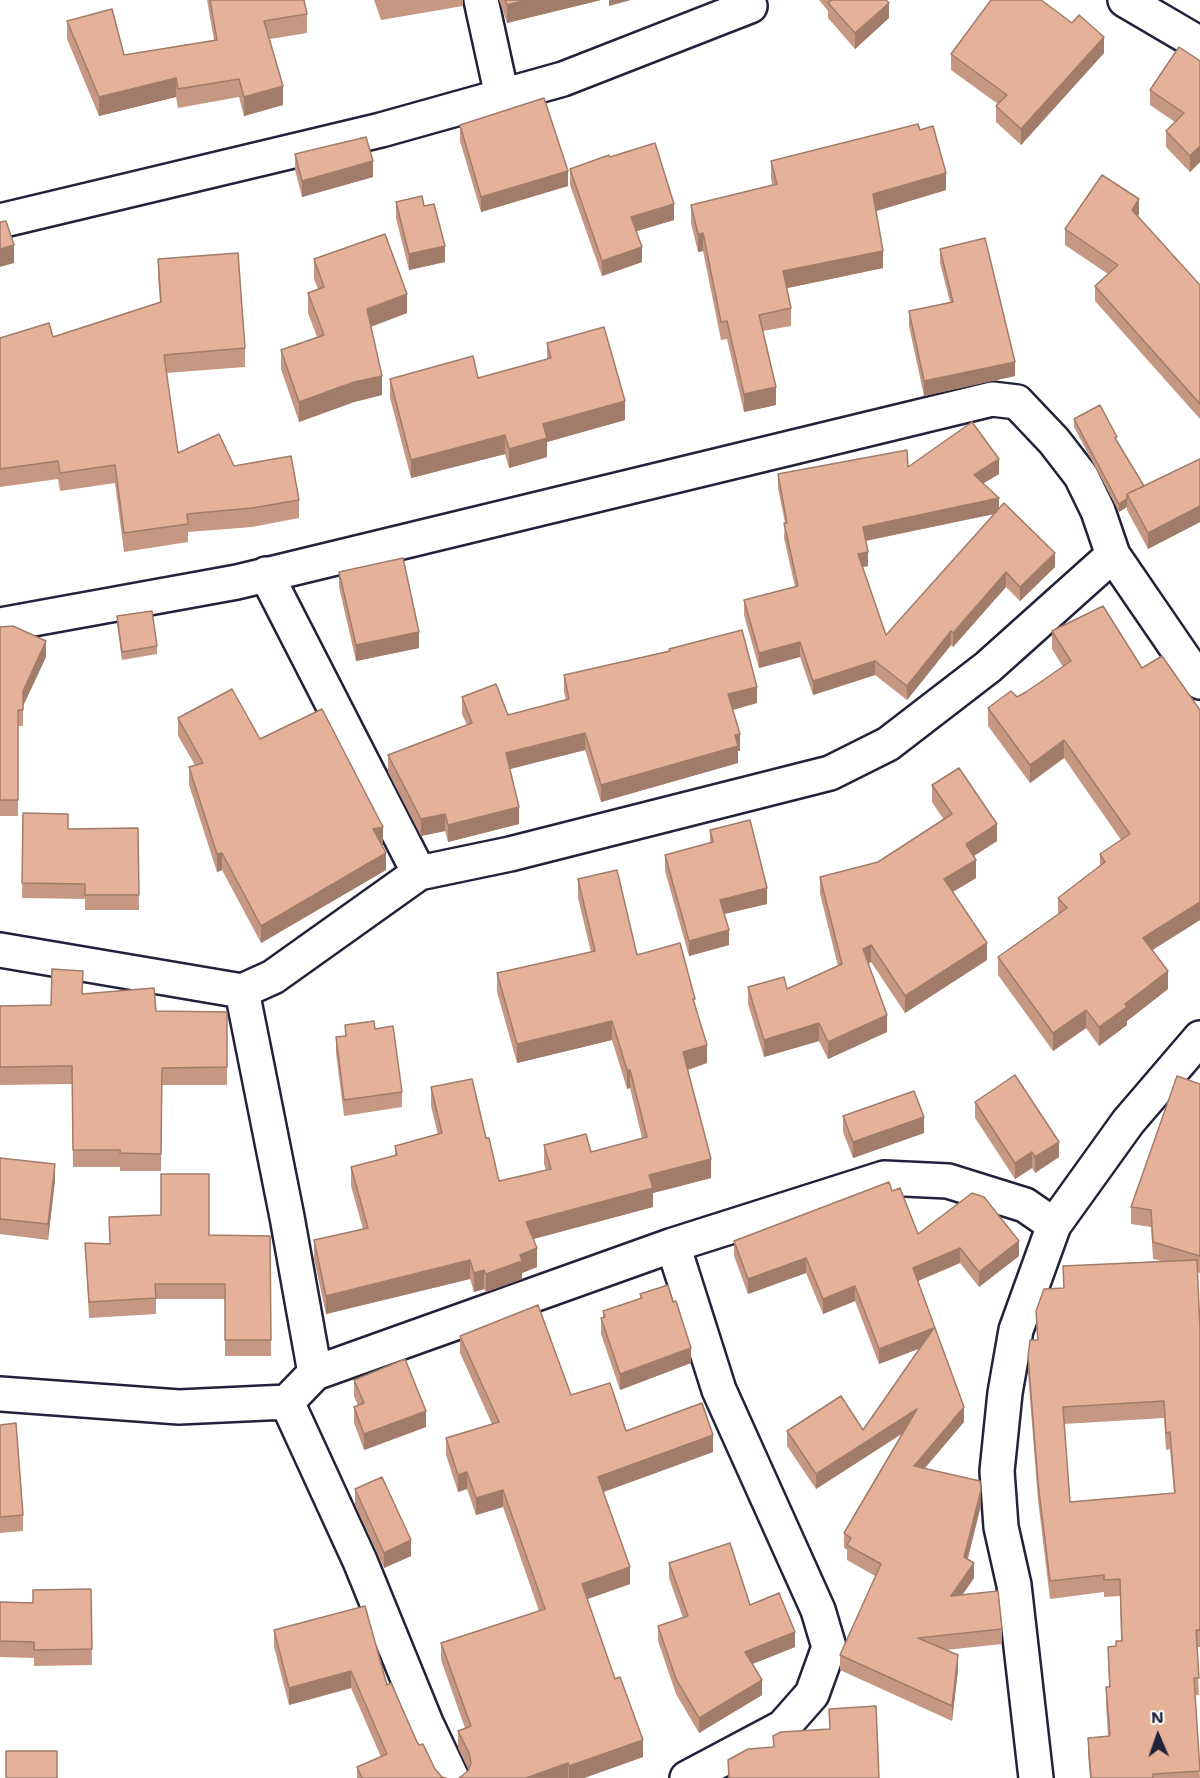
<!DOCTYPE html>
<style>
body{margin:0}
#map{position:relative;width:1200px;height:1778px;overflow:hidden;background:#fff;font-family:"Shantell Sans",sans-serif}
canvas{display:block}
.north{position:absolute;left:1128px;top:1706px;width:60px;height:60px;-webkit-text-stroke:4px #fff;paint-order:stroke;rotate:358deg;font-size:16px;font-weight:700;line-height:24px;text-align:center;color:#22223b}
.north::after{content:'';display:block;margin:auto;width:21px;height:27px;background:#22223b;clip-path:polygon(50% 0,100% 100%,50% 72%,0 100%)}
</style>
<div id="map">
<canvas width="1200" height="1778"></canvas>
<div class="north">N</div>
</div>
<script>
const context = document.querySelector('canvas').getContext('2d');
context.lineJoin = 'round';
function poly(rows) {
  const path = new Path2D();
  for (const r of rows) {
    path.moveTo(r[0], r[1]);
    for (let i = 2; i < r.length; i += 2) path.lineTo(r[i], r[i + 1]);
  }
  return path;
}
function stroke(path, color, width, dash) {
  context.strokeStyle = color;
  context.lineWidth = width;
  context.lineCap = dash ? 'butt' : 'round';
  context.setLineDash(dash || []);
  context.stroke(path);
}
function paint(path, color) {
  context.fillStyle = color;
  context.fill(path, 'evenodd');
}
const minor = poly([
 [481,0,502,96],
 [1125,0,1200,44],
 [0,221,381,130,563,79,750,6],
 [266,574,419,873],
 [0,625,237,582,992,399,1017,402,1054,441,1081,476,1098,511,1113,555,1200,682],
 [0,950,242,991,287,1217,315,1373],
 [242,991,273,977,419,873,510,854,830,773,888,744,988,667,1113,555],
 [673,1245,719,1390,818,1610,829,1647,812,1694,783,1727,687,1778],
 [0,1394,179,1407,287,1402,315,1373,673,1245,884,1178,948,1181,1025,1205,1054,1225],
 [287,1402,360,1561,426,1723,452,1778],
 [1036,1778,1014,1585,1001,1527,997,1471,1005,1393,1016,1330,1054,1225,1128,1122,1200,1038]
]);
stroke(minor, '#22223b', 38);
stroke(minor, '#fff', 33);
paint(poly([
 [207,0,304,0,307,14,307,33,270,39,283,105,244,116,239,97,178,108,176,97,99,116,67,39,67,21,124,55,214,40],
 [374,0,463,0,463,6,381,20],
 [499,0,601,0,507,23],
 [819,0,886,0,889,18,855,49,828,18,828,11],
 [1104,53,1021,145,996,122,996,106,998,104,951,70,951,54],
 [1200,61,1200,162,1190,172,1166,147,1166,131,1175,122,1150,105,1150,90],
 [460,125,568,186,481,212,460,141],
 [920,130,946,190,876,211,883,268,787,288,791,308,791,326,763,331,776,405,744,412,727,339,721,340,703,251,698,252,691,223,691,205,772,185,771,178,771,161],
 [295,154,373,177,302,197,295,170],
 [610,157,674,220,636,231,642,262,602,276,570,185,570,169],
 [396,202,424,206,445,262,409,270,396,218],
 [1139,214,1138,216,1200,285,1200,419,1095,301,1095,286,1108,274,1065,245,1065,229],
 [940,249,1015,376,924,396,909,326,909,311,950,302,940,263],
 [158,259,245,348,245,367,166,373,178,453,234,466,299,500,299,518,252,527,188,532,188,542,124,552,115,483,60,491,58,479,0,487,0,338,53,337,160,302,158,277],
 [314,259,407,313,371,327,382,395,354,402,299,422,281,369,281,350,317,337,308,313,308,293,318,289,314,279],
 [547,343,625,420,547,442,547,457,509,468,505,454,411,478,390,398,390,379,478,378,547,359],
 [1074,419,1117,442,1144,486,1200,459,1200,522,1148,549,1127,510,1127,507,1119,512,1074,427],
 [908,467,999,474,983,483,999,508,1055,567,1020,601,1006,587,953,647,951,645,907,700,875,675,813,695,800,657,759,668,744,615,744,600,795,587,784,538,785,523,778,488,778,474],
 [994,514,886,635,863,567,868,566,866,541],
 [339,572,419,648,356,661,339,587],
 [117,616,157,646,157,654,122,660,117,624],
 [0,627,46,657,23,706,23,726,18,726,18,816,0,816],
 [1052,631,1142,668,1200,710,1200,920,1152,950,1168,989,1127,1021,1127,1025,1099,1046,1086,1028,1053,1051,998,975,998,957,1058,914,1058,898,1100,866,1100,854,1121,840,1064,758,1030,783,988,726,988,708,1017,697,1026,692,1063,667,1052,649],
 [669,649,757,703,733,710,740,751,738,751,738,763,601,802,585,750,510,769,519,824,448,842,445,831,421,836,388,772,388,755,467,725,462,714,462,697,508,715,566,700,564,692,564,675,669,651],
 [178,718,260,739,383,845,382,845,386,870,261,943,222,870,217,872,189,785,189,767,195,765,178,736],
 [932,785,997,841,974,856,976,878,953,892,987,960,905,1013,871,962,868,963,887,1032,828,1059,819,1041,764,1057,748,1004,748,987,787,989,838,966,820,894,820,877,878,862,944,820,932,802],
 [23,813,68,829,138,828,139,910,85,910,85,899,22,898],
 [710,830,767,904,724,914,729,945,689,956,665,871,665,855,710,843],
 [578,879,637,955,695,1008,707,1063,688,1070,711,1178,653,1193,653,1207,533,1239,537,1267,522,1273,522,1279,486,1292,484,1289,474,1292,470,1279,326,1314,314,1259,314,1240,363,1229,351,1186,351,1167,395,1156,395,1146,438,1135,431,1106,431,1087,486,1138,499,1181,546,1170,544,1164,544,1145,591,1152,642,1138,630,1088,627,1089,612,1040,517,1063,497,992,497,973,591,952,578,898],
 [83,994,156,1011,227,1012,227,1085,162,1085,161,1171,120,1171,120,1167,73,1167,72,1084,0,1085,0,1006,51,1005],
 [345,1025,375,1029,402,1092,402,1107,344,1116,336,1053,336,1037,345,1036],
 [1200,1084,1200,1273,1197,1272,1200,1329,1200,1647,1197,1647,1199,1695,1195,1695,1200,1778,1090,1778,1088,1755,1088,1738,1108,1736,1106,1704,1106,1687,1109,1687,1108,1647,1116,1646,1121,1641,1120,1596,1104,1597,1104,1592,1050,1599,1038,1500,1028,1373,1028,1356,1037,1340,1036,1311,1063,1288,1063,1266,1161,1261,1153,1259,1151,1227,1131,1224,1131,1207],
 [1164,1418,1166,1450,1170,1449,1174,1493,1070,1502,1064,1424],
 [975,1102,1059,1157,1035,1173,1032,1168,1015,1179,975,1118],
 [843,1116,924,1133,853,1158,843,1132],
 [0,1158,55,1180,48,1240,0,1234],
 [892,1191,918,1234,1019,1256,979,1287,960,1263,918,1281,964,1422,924,1468,981,1505,968,1559,974,1578,963,1594,1002,1629,1002,1644,946,1650,958,1670,952,1721,840,1670,840,1655,875,1576,847,1560,847,1550,844,1548,844,1533,903,1433,816,1489,787,1446,787,1431,863,1430,920,1348,879,1364,855,1301,823,1314,806,1273,748,1294,734,1256,734,1241],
 [109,1217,209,1235,270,1236,271,1356,225,1356,225,1299,156,1299,156,1314,89,1318,85,1243,110,1244],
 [640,1294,691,1363,620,1390,601,1334,601,1318,603,1318,603,1311,640,1299],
 [460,1336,571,1395,626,1431,713,1452,603,1492,630,1584,587,1599,643,1757,584,1778,459,1778,468,1771,468,1769,458,1748,458,1731,465,1728,441,1660,441,1643,539,1611,503,1507,476,1515,467,1489,458,1492,446,1455,446,1438,492,1424,460,1353],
 [354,1380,426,1427,364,1450,354,1423,354,1407,358,1406,354,1396],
 [0,1425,23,1515,23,1531,0,1533],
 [355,1489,411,1556,384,1568,355,1505],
 [669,1563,750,1605,795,1647,752,1664,762,1695,699,1733,676,1694,658,1641,658,1626,683,1618,669,1578],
 [91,1589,92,1665,34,1666,34,1658,0,1657,0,1602,33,1603],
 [274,1630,387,1685,417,1742,435,1769,442,1777,446,1778,357,1778,357,1767,381,1757,351,1688,289,1705,274,1647]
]), '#c69884');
paint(poly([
 [526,0,601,0,507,23,507,5],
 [609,0,631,0,609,6],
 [889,3,889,18,855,49,855,33],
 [1104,37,1104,53,1021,145,1021,129],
 [176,78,176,97,99,116,99,97],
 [283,86,283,105,244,116,244,97],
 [1200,146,1200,162,1190,172,1190,156],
 [373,161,373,177,302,197,302,181],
 [568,171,568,186,481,212,481,197],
 [946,173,946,190,873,212,873,194],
 [1139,199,1139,214,1132,225,1132,210],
 [674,204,674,220,631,233,631,217],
 [703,233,703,251,698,252,698,234],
 [14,245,14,263,0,267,0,249],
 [445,246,445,262,409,270,409,254],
 [642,247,642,262,602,276,602,261],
 [883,251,883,268,783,289,783,271],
 [407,294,407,313,367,328,367,309],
 [1015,362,1015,376,924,396,924,381],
 [382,376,382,395,354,402,299,422,299,402,354,382],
 [776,387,776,405,744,412,744,394],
 [625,401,625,420,547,442,547,457,509,468,509,449,543,424],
 [505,435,505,454,411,478,411,460],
 [999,459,999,474,974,489,974,475],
 [999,498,999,513,863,541,863,527],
 [1127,499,1127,507,1119,512,1119,504],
 [1200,506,1200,522,1148,549,1148,533],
 [868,552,868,566,858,568,858,554],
 [1055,553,1055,567,1020,601,1020,587],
 [1006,572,1006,587,953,647,953,633],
 [951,631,951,645,907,700,907,686],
 [419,632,419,648,356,661,356,645],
 [46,641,46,657,23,706,23,691],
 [800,642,800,657,759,668,759,653],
 [875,661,875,675,813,695,813,681],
 [757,687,757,703,728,711,728,694],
 [585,733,585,750,506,770,506,753],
 [740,734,740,751,738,751,738,763,601,802,601,785],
 [1064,740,1064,758,1030,783,1030,765],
 [519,807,519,824,448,842,448,825],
 [445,814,445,831,421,836,421,819],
 [997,824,997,841,966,861,966,844],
 [383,827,383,845,373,847,373,829],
 [222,853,222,870,217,872,217,854],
 [386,853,386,870,261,943,261,926],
 [976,860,976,878,944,897,944,879],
 [767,888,767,904,720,915,720,900],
 [1200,902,1200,920,1143,956,1143,938],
 [729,930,729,945,689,956,689,941],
 [987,943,987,960,905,1013,905,996],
 [871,945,871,962,863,966,863,949],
 [1168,971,1168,989,1127,1021,1127,1025,1099,1046,1099,1027,1125,1004],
 [1086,1010,1086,1028,1053,1051,1053,1033],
 [887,1015,887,1032,828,1059,828,1042],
 [612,1021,612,1040,517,1063,517,1044],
 [819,1023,819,1041,764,1057,764,1040],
 [707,1045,707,1063,683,1071,683,1052],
 [627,1070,630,1070,630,1088,627,1089],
 [924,1117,924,1133,853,1158,853,1142],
 [1059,1142,1059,1157,1035,1173,1035,1157],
 [1032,1152,1032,1168,1015,1179,1015,1163],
 [711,1159,711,1178,653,1193,653,1207,526,1241,526,1222,649,1175],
 [55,1164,55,1180,48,1240,48,1224],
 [1019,1241,1019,1256,979,1287,979,1272],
 [537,1248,537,1267,522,1273,522,1279,486,1292,486,1274,520,1255],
 [960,1248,960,1263,913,1283,913,1268],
 [806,1258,806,1273,748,1294,748,1279],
 [470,1260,470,1279,326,1314,326,1296],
 [484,1270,484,1289,474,1292,474,1273],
 [855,1286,855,1301,823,1314,823,1299],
 [934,1328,934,1343,879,1364,879,1349],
 [691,1348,691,1363,620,1390,620,1374],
 [964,1407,964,1422,914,1481,914,1466],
 [917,1409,917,1424,816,1489,816,1474],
 [426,1411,426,1427,364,1450,364,1434],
 [713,1435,713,1452,598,1494,598,1477],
 [467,1472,467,1489,458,1492,458,1475],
 [503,1490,503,1507,476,1515,476,1498],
 [981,1490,981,1505,964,1572,964,1557],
 [411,1540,411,1556,384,1568,384,1553],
 [974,1563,974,1578,951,1611,951,1596],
 [630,1567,630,1584,582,1601,582,1584],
 [795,1632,795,1647,745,1667,745,1652],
 [958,1655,958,1670,952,1721,952,1706],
 [351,1671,351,1688,289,1705,289,1688],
 [762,1680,762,1695,699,1733,699,1718],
 [643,1740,643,1757,584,1778,569,1778,569,1766],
 [568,1763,568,1778,526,1778]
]), '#a17c6b');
const building = poly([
 [210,0,304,0,307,14,264,21,283,86,244,97,239,79,178,89,176,78,99,97,67,21,112,9,124,55,217,40,210,0],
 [505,0,526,0,507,5,505,0],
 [831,0,886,0,889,3,855,33,828,3,831,0],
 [991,0,1041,0,1072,23,1079,15,1104,37,1021,129,996,106,1007,95,951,54,991,0],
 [1179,47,1200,61,1200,146,1190,156,1166,131,1184,113,1150,90,1179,47],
 [544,98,568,171,481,197,460,125,544,98],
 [918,124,920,130,933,126,946,173,873,194,883,251,783,271,791,308,759,315,776,387,744,394,727,321,721,322,703,233,698,234,691,205,777,184,771,161,918,124],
 [366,137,373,161,302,181,295,154,366,137],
 [655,143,674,204,631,217,642,247,602,261,570,169,609,155,610,157,655,143],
 [1102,175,1139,199,1132,210,1200,285,1200,404,1095,286,1118,265,1065,229,1102,175],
 [422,196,424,206,434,204,445,246,409,254,396,202,422,196],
 [6,221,14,245,0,249,0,222,6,221],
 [385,234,407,294,367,309,382,376,354,382,299,402,281,350,324,335,308,293,324,287,314,259,385,234],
 [985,238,1015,362,924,381,909,311,953,302,940,249,985,238],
 [238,253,245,348,164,355,178,453,219,434,234,466,291,456,299,500,252,508,187,514,188,524,124,533,115,465,60,473,58,461,0,469,0,338,49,323,53,337,161,302,158,259,238,253],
 [604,327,625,401,543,424,547,438,509,449,505,435,411,460,390,379,473,356,478,378,551,358,547,343,604,327],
 [1100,405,1117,437,1115,438,1144,486,1127,494,1127,499,1119,504,1074,419,1100,405],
 [972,422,999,459,974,475,999,498,863,527,868,552,858,554,886,635,1004,503,1055,553,1020,587,1006,572,953,633,951,631,907,686,875,661,813,681,800,642,759,653,744,600,798,586,784,523,787,523,778,474,907,450,908,467,972,422],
 [1200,459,1200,506,1148,533,1127,494,1200,459],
 [403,558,419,632,356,645,339,572,403,558],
 [1103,606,1142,668,1162,656,1200,710,1200,902,1143,938,1168,971,1125,1004,1127,1007,1099,1027,1086,1010,1053,1033,998,957,1067,908,1058,898,1105,862,1100,854,1130,834,1064,740,1030,765,988,708,1011,691,1017,697,1026,692,1071,661,1052,631,1103,606],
 [152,611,157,646,122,652,117,616,152,611],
 [13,626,46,641,23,691,23,710,18,710,18,800,0,800,0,627,13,626],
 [742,630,757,687,728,694,740,734,735,735,738,746,601,785,585,733,506,753,519,807,448,825,445,814,421,819,388,755,472,723,462,697,496,684,508,715,569,699,564,675,670,651,669,649,742,630],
 [232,689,260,739,322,709,383,827,373,829,386,853,261,926,222,853,217,854,189,767,203,763,178,718,232,689],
 [959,768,997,824,966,844,976,860,944,879,987,943,905,996,871,945,863,949,887,1015,828,1042,819,1023,764,1040,748,987,784,977,787,989,842,964,820,877,878,862,952,814,932,785,959,768],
 [23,813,68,814,68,829,138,828,139,895,85,895,85,884,22,883,23,813],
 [750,820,767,888,720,900,729,930,689,941,665,855,713,842,710,830,750,820],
 [617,870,637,955,680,943,695,999,693,999,707,1045,683,1052,711,1159,649,1175,653,1188,526,1222,537,1248,520,1255,522,1261,486,1274,484,1270,474,1273,470,1260,326,1296,314,1240,368,1228,351,1167,397,1155,395,1146,442,1133,431,1087,472,1079,486,1138,489,1138,499,1181,551,1169,544,1145,586,1134,591,1152,647,1137,630,1070,627,1070,612,1021,517,1044,497,973,595,951,578,879,617,870],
 [52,969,83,971,82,994,154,988,156,1011,227,1012,227,1067,162,1068,161,1154,120,1153,120,1150,73,1150,72,1066,0,1067,0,1006,51,1005,52,969],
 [374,1021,375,1029,393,1026,402,1092,344,1100,336,1037,346,1036,345,1025,374,1021],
 [1015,1075,1059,1142,1035,1157,1032,1152,1015,1163,975,1102,1015,1075],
 [1177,1076,1200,1084,1200,1256,1153,1242,1151,1210,1131,1207,1177,1076],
 [914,1091,924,1117,853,1142,843,1116,914,1091],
 [0,1158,55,1164,48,1224,0,1219,0,1158],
 [161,1174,209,1174,209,1235,270,1236,271,1340,225,1340,225,1284,155,1284,156,1298,89,1302,85,1243,110,1244,109,1217,161,1215,161,1174],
 [889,1182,892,1191,900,1188,918,1234,972,1193,984,1197,1019,1241,979,1272,960,1248,913,1268,964,1407,914,1466,980,1481,981,1490,964,1557,974,1563,951,1596,998,1591,1002,1629,918,1638,958,1655,952,1706,840,1655,881,1564,847,1545,851,1538,844,1533,917,1409,816,1474,787,1431,841,1396,863,1430,934,1328,879,1349,855,1286,823,1299,806,1258,748,1279,734,1241,889,1182],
 [1197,1260,1200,1329,1200,1630,1196,1630,1199,1678,1194,1678,1200,1771,1153,1774,1153,1778,1091,1778,1088,1738,1110,1736,1106,1687,1110,1687,1108,1647,1116,1646,1116,1641,1122,1641,1120,1579,1104,1580,1104,1575,1050,1581,1038,1483,1028,1356,1030,1340,1038,1340,1036,1311,1044,1289,1064,1288,1063,1266,1197,1260],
 [1164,1401,1166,1433,1170,1432,1175,1493,1070,1502,1063,1407,1164,1401],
 [668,1285,673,1302,676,1301,691,1348,620,1374,601,1318,605,1317,603,1311,642,1298,640,1294,668,1285],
 [538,1305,571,1395,610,1383,626,1431,702,1403,713,1435,598,1477,630,1567,582,1584,615,1679,620,1677,643,1740,569,1766,568,1763,526,1778,459,1778,468,1771,471,1763,469,1753,458,1731,471,1726,441,1643,545,1609,503,1490,476,1498,467,1472,458,1475,446,1438,499,1422,460,1336,538,1305],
 [405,1359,426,1411,364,1434,354,1407,364,1403,354,1380,405,1359],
 [16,1423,23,1515,0,1517,0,1425,16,1423],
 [382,1477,411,1540,384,1553,355,1489,382,1477],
 [730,1543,750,1605,779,1593,795,1632,745,1652,762,1680,699,1718,676,1679,658,1626,688,1616,669,1563,730,1543],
 [91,1589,92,1649,34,1650,34,1642,0,1641,0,1602,33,1603,33,1590,91,1589],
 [365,1606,387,1685,391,1683,417,1742,419,1745,423,1744,435,1769,442,1777,446,1778,362,1778,357,1767,387,1754,351,1671,289,1688,274,1630,365,1606],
 [876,1706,879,1778,729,1778,728,1760,748,1749,774,1747,773,1736,781,1732,830,1729,829,1709,876,1706],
 [6,1751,57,1751,57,1778,6,1778,6,1751]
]);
paint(building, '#e6b199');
stroke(building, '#a17c6b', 1.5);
</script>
